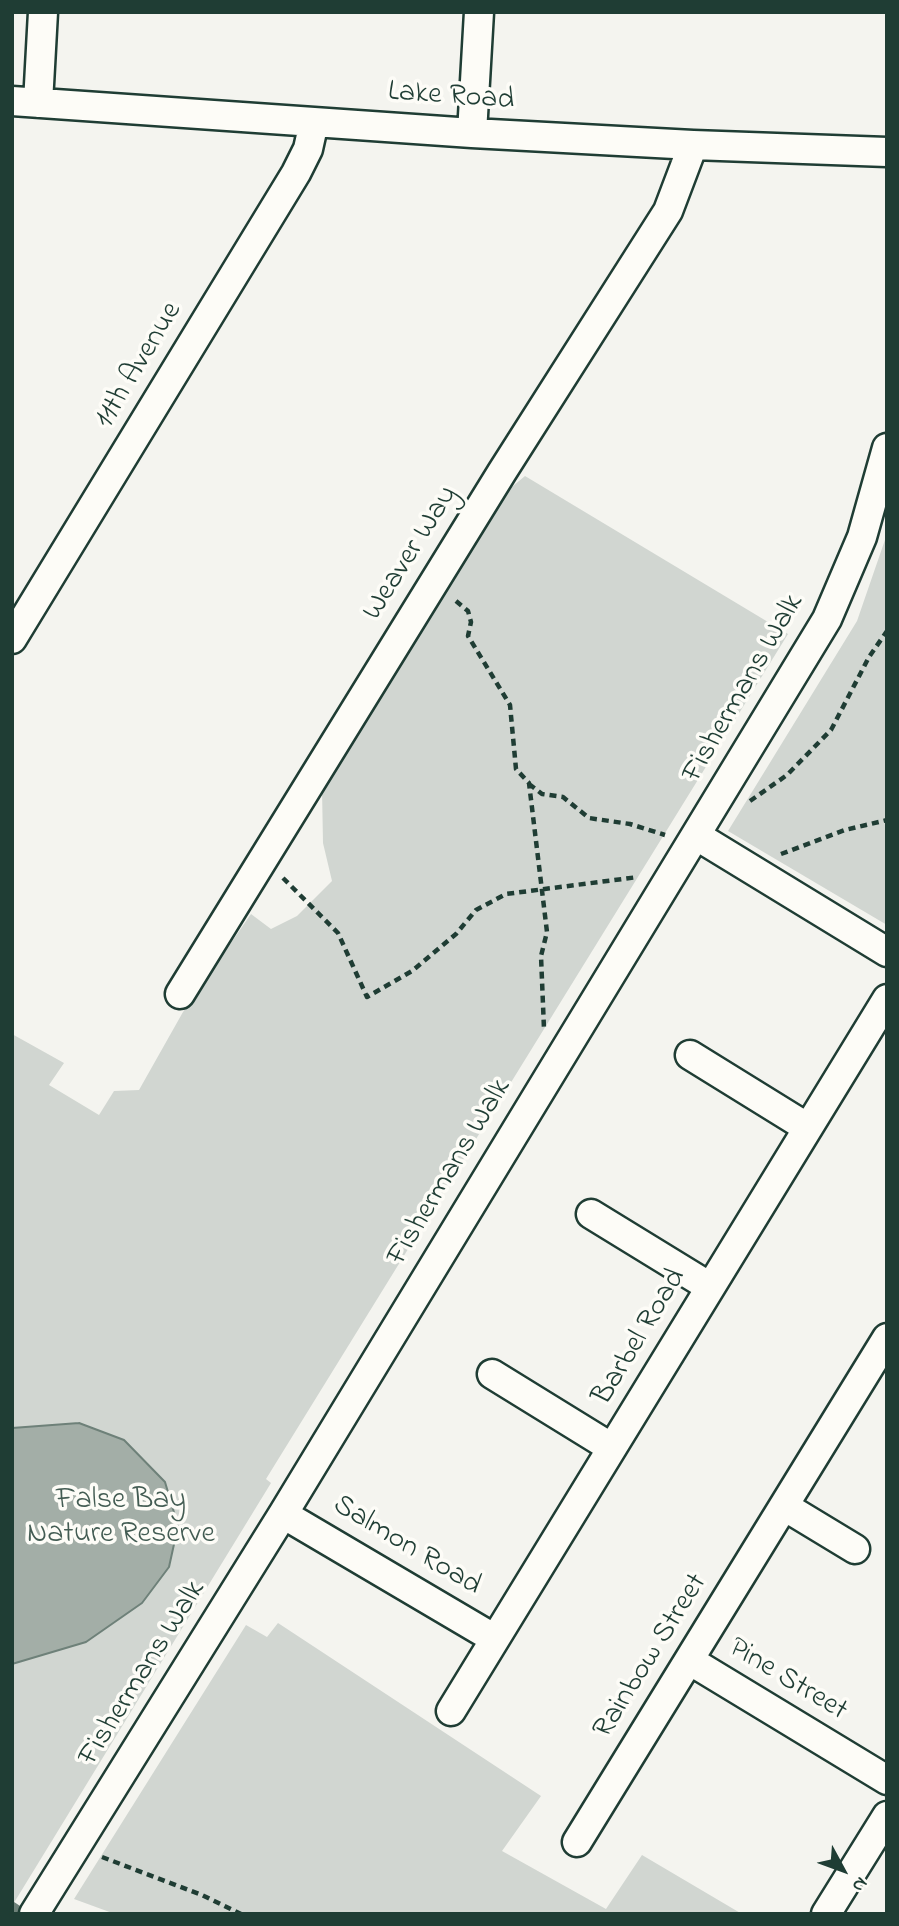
<!DOCTYPE html>
<style>
body{margin:0}
#map{position:relative;width:899px;height:1926px;overflow:hidden;background:#f4f4ef;font-family:"Indie Flower",sans-serif}
canvas{display:block}
.frame{position:absolute;inset:0;border:14px solid #1f3d34;pointer-events:none}
.north{position:absolute;left:808px;top:1835px;width:70px;height:70px;-webkit-text-stroke:5px #fdfcf7;paint-order:stroke;rotate:131deg;font-size:19px;font-weight:700;line-height:28px;text-align:center;color:#1f3d34}
.north::after{content:'';display:block;margin:auto;width:24px;height:32px;background:#1f3d34;clip-path:polygon(50% 0,100% 100%,50% 72%,0 100%)}
</style>
<div id="map">
<canvas width="899" height="1926"></canvas>
<div class="frame"></div>
<div class="north">N</div>
</div>
<script>
const context = document.querySelector('canvas').getContext('2d');
context.lineJoin = 'round';
function paint(path, color) {
  context.fillStyle = color;
  context.fill(path, 'evenodd');
}
function poly(rows) {
  const path = new Path2D();
  for (const r of rows) {
    path.moveTo(r[0], r[1]);
    for (let i = 2; i < r.length; i += 2) path.lineTo(r[i], r[i + 1]);
  }
  return path;
}
function stroke(path, color, width, dash) {
  context.strokeStyle = color;
  context.lineWidth = width;
  context.lineCap = dash ? 'butt' : 'round';
  context.setLineDash(dash || []);
  context.stroke(path);
}
function write(font, color, halo, rows, align = 'center') {
  context.font = font + ' "Indie Flower",sans-serif';
  context.lineWidth = 7;
  context.setLineDash([]);
  context.textBaseline = 'middle';
  context.strokeStyle = halo;
  context.fillStyle = color;
  for (const [text, x, y, turn = 0] of rows) {
    context.save();
    context.translate(x, y);
    context.rotate((+turn || 0) * Math.PI / 180);
    context.textAlign = isNaN(turn) ? turn : align;
    if (halo) context.strokeText(text, 0, 0);
    context.fillText(text, 0, 0);
    context.restore();
  }
}
paint(poly([
 [525,476,788,634,266,1479,271,1483,12,1906,12,1034,64,1063,49,1085,99,1115,114,1091,139,1090,183,1012,251,914,271,929,297,916,332,881,323,843,322,789,507,491],
 [887,534,887,925,728,831,857,621],
 [278,1623,541,1796,502,1851,606,1909,642,1855,742,1914,115,1914,74,1899,246,1625,267,1637]
]), '#d1d6d1');
const water = poly([
 [79,1423,124,1440,165,1482,178,1526,169,1567,142,1603,86,1642,12,1664,12,1428,79,1423]
]);
paint(water, '#a3aea7');
stroke(water, '#6e8179', 2);
stroke(poly([
 [12,1906,24,1914]
]), '#6e8179', 9);
const street = poly([
 [12,101,472,133,693,145,887,152],
 [38,103,43,12],
 [472,133,479,12],
 [12,639,296,173,308,149,314,122],
 [697,836,887,952],
 [180,994,502,472,668,211,693,145],
 [690,1055,808,1128],
 [591,1214,710,1287],
 [492,1374,612,1448],
 [784,1506,855,1549],
 [283,1514,495,1639],
 [689,1660,887,1780],
 [451,1711,887,999],
 [577,1842,887,1338],
 [34,1914,283,1514,827,619,862,537,887,448],
 [826,1914,887,1816]
]);
stroke(street, '#1f3d34', 33);
stroke(poly([
 [456,601,468,611,471,622,468,636,510,705,516,769,529,783,547,932,541,956,544,1029],
 [529,784,542,794,563,797,589,818,630,824,665,835],
 [750,801,787,775,831,730,869,657,887,631],
 [781,854,845,830,887,820],
 [283,878,338,933,367,997,412,971,456,934,476,910,506,894,638,877],
 [102,1857,202,1895,241,1914]
]), '#1f3d34', 4.5, [7, 5]);
stroke(street, '#fdfcf7', 28);
write('30px', '#1f3d34', '#fdfcf7', [
 ["Lake Road",451,98,4],
 ["11th Avenue",140,366,-59],
 ["Weaver Way",412,554,-58],
 ["Fishermans Walk",745,689,-60],
 ["Fishermans Walk",451,1173,-59],
 ["Barbel Road",641,1338,-59],
 ["Salmon Road",406,1547,31],
 ["Rainbow Street",652,1657,-58],
 ["Fishermans Walk",144,1674,-58],
 ["Pine Street",787,1681,31]
]);
write('30px', '#435c53', '#fdfcf7', [
 ["False Bay",121,1502],
 ["Nature Reserve",121,1536]
]);
</script>
